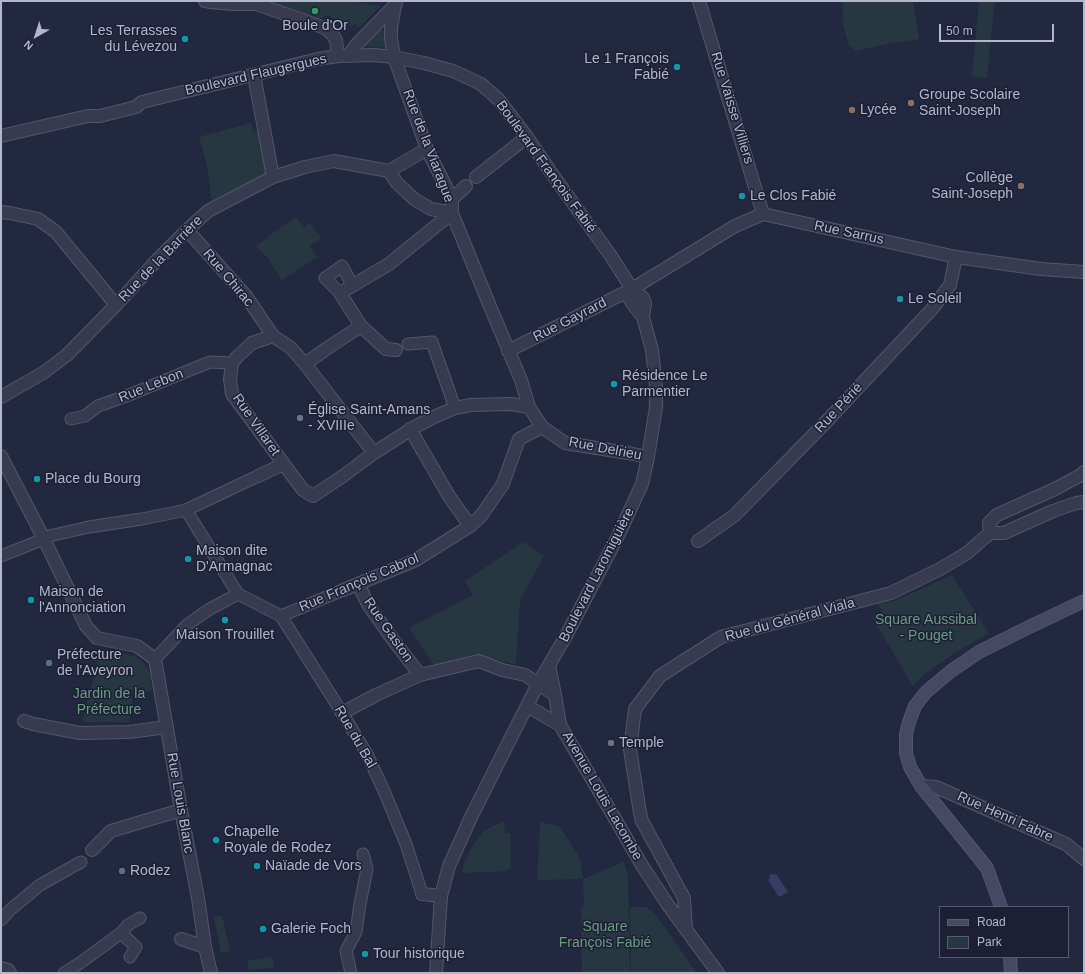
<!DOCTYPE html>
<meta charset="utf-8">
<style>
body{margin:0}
#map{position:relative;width:1085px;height:974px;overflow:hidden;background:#232841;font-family:Helvetica,sans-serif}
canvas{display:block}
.frame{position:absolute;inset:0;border:2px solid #b4b7cb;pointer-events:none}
.legend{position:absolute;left:939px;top:906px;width:130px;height:52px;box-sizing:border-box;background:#1d2035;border:1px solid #595c71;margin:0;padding:5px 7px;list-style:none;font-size:12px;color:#b4b7cb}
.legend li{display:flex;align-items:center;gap:8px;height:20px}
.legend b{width:20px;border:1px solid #595c71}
.north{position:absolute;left:16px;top:16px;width:40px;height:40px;-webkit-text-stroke:3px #1d2035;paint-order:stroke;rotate:219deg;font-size:11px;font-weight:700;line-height:16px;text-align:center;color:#b4b7cb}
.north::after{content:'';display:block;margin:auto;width:14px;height:18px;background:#b4b7cb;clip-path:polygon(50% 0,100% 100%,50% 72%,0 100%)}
.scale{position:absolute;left:939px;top:24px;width:115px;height:18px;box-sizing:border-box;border:2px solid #b4b7cb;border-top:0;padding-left:5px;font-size:12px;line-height:14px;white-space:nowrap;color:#b4b7cb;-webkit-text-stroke:3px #1d2035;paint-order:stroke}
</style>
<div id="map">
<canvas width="1085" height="974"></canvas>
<div class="frame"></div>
<ul class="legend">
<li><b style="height:5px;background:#464964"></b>Road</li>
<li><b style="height:11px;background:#263742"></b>Park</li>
</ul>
<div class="north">N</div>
<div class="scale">50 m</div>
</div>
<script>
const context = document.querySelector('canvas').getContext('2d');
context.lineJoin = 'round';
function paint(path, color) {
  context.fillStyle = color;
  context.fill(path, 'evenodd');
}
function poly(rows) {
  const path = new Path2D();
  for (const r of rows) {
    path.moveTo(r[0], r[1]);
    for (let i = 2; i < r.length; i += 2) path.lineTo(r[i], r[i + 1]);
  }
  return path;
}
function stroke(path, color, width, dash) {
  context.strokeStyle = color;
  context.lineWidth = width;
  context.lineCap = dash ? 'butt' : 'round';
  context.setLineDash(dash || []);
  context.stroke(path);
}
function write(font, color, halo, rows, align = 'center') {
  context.font = font + ' Helvetica,sans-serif';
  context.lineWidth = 3;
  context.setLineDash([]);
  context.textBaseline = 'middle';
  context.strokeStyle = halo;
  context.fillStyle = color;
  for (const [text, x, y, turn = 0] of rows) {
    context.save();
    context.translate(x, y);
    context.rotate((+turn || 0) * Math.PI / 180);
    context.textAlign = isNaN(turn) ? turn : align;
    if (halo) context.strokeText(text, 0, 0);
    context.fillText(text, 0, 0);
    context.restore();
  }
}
paint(poly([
 [268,1,351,1,381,6,360,27,356,27,357,24,354,23,353,26,337,21,328,15,319,19],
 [842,1,913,1,919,39,887,44,856,51,848,44,843,23],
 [979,1,995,1,987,78,972,76],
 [379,29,386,31,388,48,361,46],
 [251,123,253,132,260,131,269,176,212,203,207,165,199,137],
 [296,217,304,227,310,223,321,238,310,246,317,257,282,280,268,258,256,246,281,227],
 [523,542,544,556,520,600,516,664,482,657,471,656,435,666,409,628,473,595,465,581],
 [952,575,954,579,989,633,952,655,922,676,913,686,872,617,882,612,878,604,895,601],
 [101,649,136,657,142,661,149,671,152,690,145,692,144,687,134,690,128,689,127,694,132,696,132,706,129,710,130,722,82,722],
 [504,822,505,833,510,833,511,867,507,871,462,873,464,863,470,850,482,833,492,826],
 [540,822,559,826,578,855,581,861,583,879,624,862,628,878,630,973,582,973,581,907,584,907,583,879,537,880],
 [630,907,646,907,655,914,697,973,631,973],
 [222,916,230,951,221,953,214,917],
 [272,957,274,968,249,970,247,961]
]), '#263742');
paint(poly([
 [771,874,774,875,776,874,788,892,779,897,768,880,770,878,769,876]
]), '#363e68');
const pedestrian = poly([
 [340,293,325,278,342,266,353,286],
 [408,344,432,342,455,408],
 [71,419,85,416,98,406,129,395,200,366,210,362,232,363],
 [186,510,238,594],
 [1,556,44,539,49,536,89,527,142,519,186,510,258,476],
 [238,594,281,616,344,716,367,754,384,791,406,844,422,894],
 [281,616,343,590],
 [155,659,187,625,208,610,238,594],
 [1,920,10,910,40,885,81,862],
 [121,933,136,947,130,957],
 [64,973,80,963,121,933,128,925,140,918],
 [351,973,346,951,356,932,360,904,367,869,363,854]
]);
const minor = poly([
 [205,1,210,2,233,4,256,4,325,28,333,35,336,40,338,56],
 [699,1,763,214],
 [395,5,391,28,391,38,394,57,427,149,452,199,452,213,489,304,521,380,529,407,542,427,565,443,628,453,648,457],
 [348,56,356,45,396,4],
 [254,75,273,177],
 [389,171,397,183,414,199,431,209,452,213],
 [476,177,527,137],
 [452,199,466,186],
 [1,212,10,213,38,219,56,232,116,305],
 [187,230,246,296,273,336,291,348,305,364,374,453],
 [273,336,252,343,237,357,232,363,230,379,232,394,303,490,313,496,343,476,374,453,413,428,436,416,455,408,471,405,511,404,529,407],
 [396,350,386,349,361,326,340,293,389,264,452,213],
 [508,351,632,289,735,226,763,214,956,257,1041,269,1084,272],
 [305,364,326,349,361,326],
 [1,397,43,373,67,355,116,305,158,259,187,230,208,211,273,177,305,167,334,161,389,171,427,149],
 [410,429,449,496,470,526],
 [1,456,44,539,86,626,97,638,137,646,155,659,181,810,198,898,205,947,211,973],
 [258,476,284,464],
 [990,533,989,523,997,515,1055,489,1081,475,1084,472],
 [698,541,735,515,825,423,932,309,950,285,956,257],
 [358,584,369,606,391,637,420,675],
 [343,590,414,561,470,526,481,516,503,484,519,439,542,427],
 [549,665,555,695],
 [527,706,560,725],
 [342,713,376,695,420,675,479,661,502,670,525,675,555,695,560,725,596,786,643,867,668,905,718,973],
 [24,721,33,724,80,733,129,732,167,727],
 [921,786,936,787,1066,844,1084,859],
 [92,850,111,831,181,810],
 [422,894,441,896],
 [686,930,684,898,642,821,640,813,630,749,635,709,660,676,721,637,891,593,940,569,967,553,990,533,1004,533,1053,511,1076,503,1084,502],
 [181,939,205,947],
 [1,968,8,970,10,973]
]);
const tertiary = poly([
 [1,136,88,116,100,116,136,107,142,102,318,59,338,56,373,55,394,57,424,63,453,71,464,76,481,84,499,100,527,137,550,171,611,256,632,289,643,298,645,303,643,317],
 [436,973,441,896,449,866,472,815,538,684,567,634,618,536,642,484,648,457,656,407,656,387,652,350,643,317,632,303,628,296,632,289]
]);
const secondary = poly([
 [1001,907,987,868,921,786,910,767,906,753,906,734,909,722,915,706,926,692,951,671,979,652,1029,627,1084,601],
 [1010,957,1011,973]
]);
stroke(pedestrian, '#53566b', 13);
stroke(minor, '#53566b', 14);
stroke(tertiary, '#53566b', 14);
stroke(secondary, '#53566b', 14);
stroke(pedestrian, '#383b50', 11);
stroke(minor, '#383b50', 12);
stroke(tertiary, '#383b50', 12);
stroke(secondary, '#464964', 12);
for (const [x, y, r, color] of [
 [315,11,4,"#2e9e5b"],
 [185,39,4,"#0f9aa8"],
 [677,67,4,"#0f9aa8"],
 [911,103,4,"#8d6e63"],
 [852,110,4,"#8d6e63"],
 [1021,186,4,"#8d6e63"],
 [742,196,4,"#0f9aa8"],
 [900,299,4,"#0f9aa8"],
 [614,384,4,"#0f9aa8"],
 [300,418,4,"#6b7280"],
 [37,479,4,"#0f9aa8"],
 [188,559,4,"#0f9aa8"],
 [31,600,4,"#0f9aa8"],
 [225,620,4,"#0f9aa8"],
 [49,663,4,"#5c6f8a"],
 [611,743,4,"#6b7280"],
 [216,840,4,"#0f9aa8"],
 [257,866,4,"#0f9aa8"],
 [122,871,4,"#5c6f8a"],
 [263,929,4,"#0f9aa8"],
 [365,954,4,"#0f9aa8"]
]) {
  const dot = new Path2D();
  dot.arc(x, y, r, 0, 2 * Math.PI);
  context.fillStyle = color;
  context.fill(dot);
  stroke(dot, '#1d2035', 1.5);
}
write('14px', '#b4b7cb', '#1d2035', [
 ["Boule d'Or",315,26,"center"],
 ["Les Terrasses",177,31,"right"],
 ["du Lévezou",177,47,"right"],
 ["Le 1 François",669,59,"right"],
 ["Fabié",669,75,"right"],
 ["Groupe Scolaire",919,95],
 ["Saint-Joseph",919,111],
 ["Lycée",860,110],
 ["Collège",1013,178,"right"],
 ["Saint-Joseph",1013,194,"right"],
 ["Le Clos Fabié",750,196],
 ["Le Soleil",908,299],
 ["Résidence Le",622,376],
 ["Parmentier",622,392],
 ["Église Saint-Amans",308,410],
 ["- XVIIIe",308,426],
 ["Place du Bourg",45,479],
 ["Maison dite",196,551],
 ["D'Armagnac",196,567],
 ["Maison de",39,592],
 ["l'Annonciation",39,608],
 ["Maison Trouillet",225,635,"center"],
 ["Préfecture",57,655],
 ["de l'Aveyron",57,671],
 ["Temple",619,743],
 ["Chapelle",224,832],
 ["Royale de Rodez",224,848],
 ["Naïade de Vors",265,866],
 ["Rodez",130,871],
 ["Galerie Foch",271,929],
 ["Tour historique",373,954]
], 'left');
write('14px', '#b4b7cb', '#1d2035', [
 ["Boulevard Flaugergues",256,75,-13],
 ["Rue Vaïsse Villiers",732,108,73],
 ["Rue de la Viarague",428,146,69],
 ["Boulevard François Fabié",546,167,54],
 ["Rue Sarrus",849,233,12],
 ["Rue de la Barrière",161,259,-46],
 ["Rue Chirac",228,278,50],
 ["Rue Gayrard",570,320,-27],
 ["Rue Lebon",151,386,-22],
 ["Rue Périé",839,408,-47],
 ["Rue Villaret",256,425,55],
 ["Rue Delrieu",605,449,11],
 ["Boulevard Laromiguière",597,575,-63],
 ["Rue François Cabrol",359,583,-23],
 ["Rue du Général Viala",790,620,-15],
 ["Rue Gaston",388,630,55],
 ["Rue du Bal",355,737,60],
 ["Avenue Louis Lacombe",602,796,60],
 ["Rue Louis Blanc",180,803,80],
 ["Rue Henri Fabre",1005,817,24]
]);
write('14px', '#6a9d83', '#1d2035', [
 ["Square Aussibal",926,620],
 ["- Pouget",926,636],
 ["Jardin de la",109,694],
 ["Préfecture",109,710],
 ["Square",605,927],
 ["François Fabié",605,943]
]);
</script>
